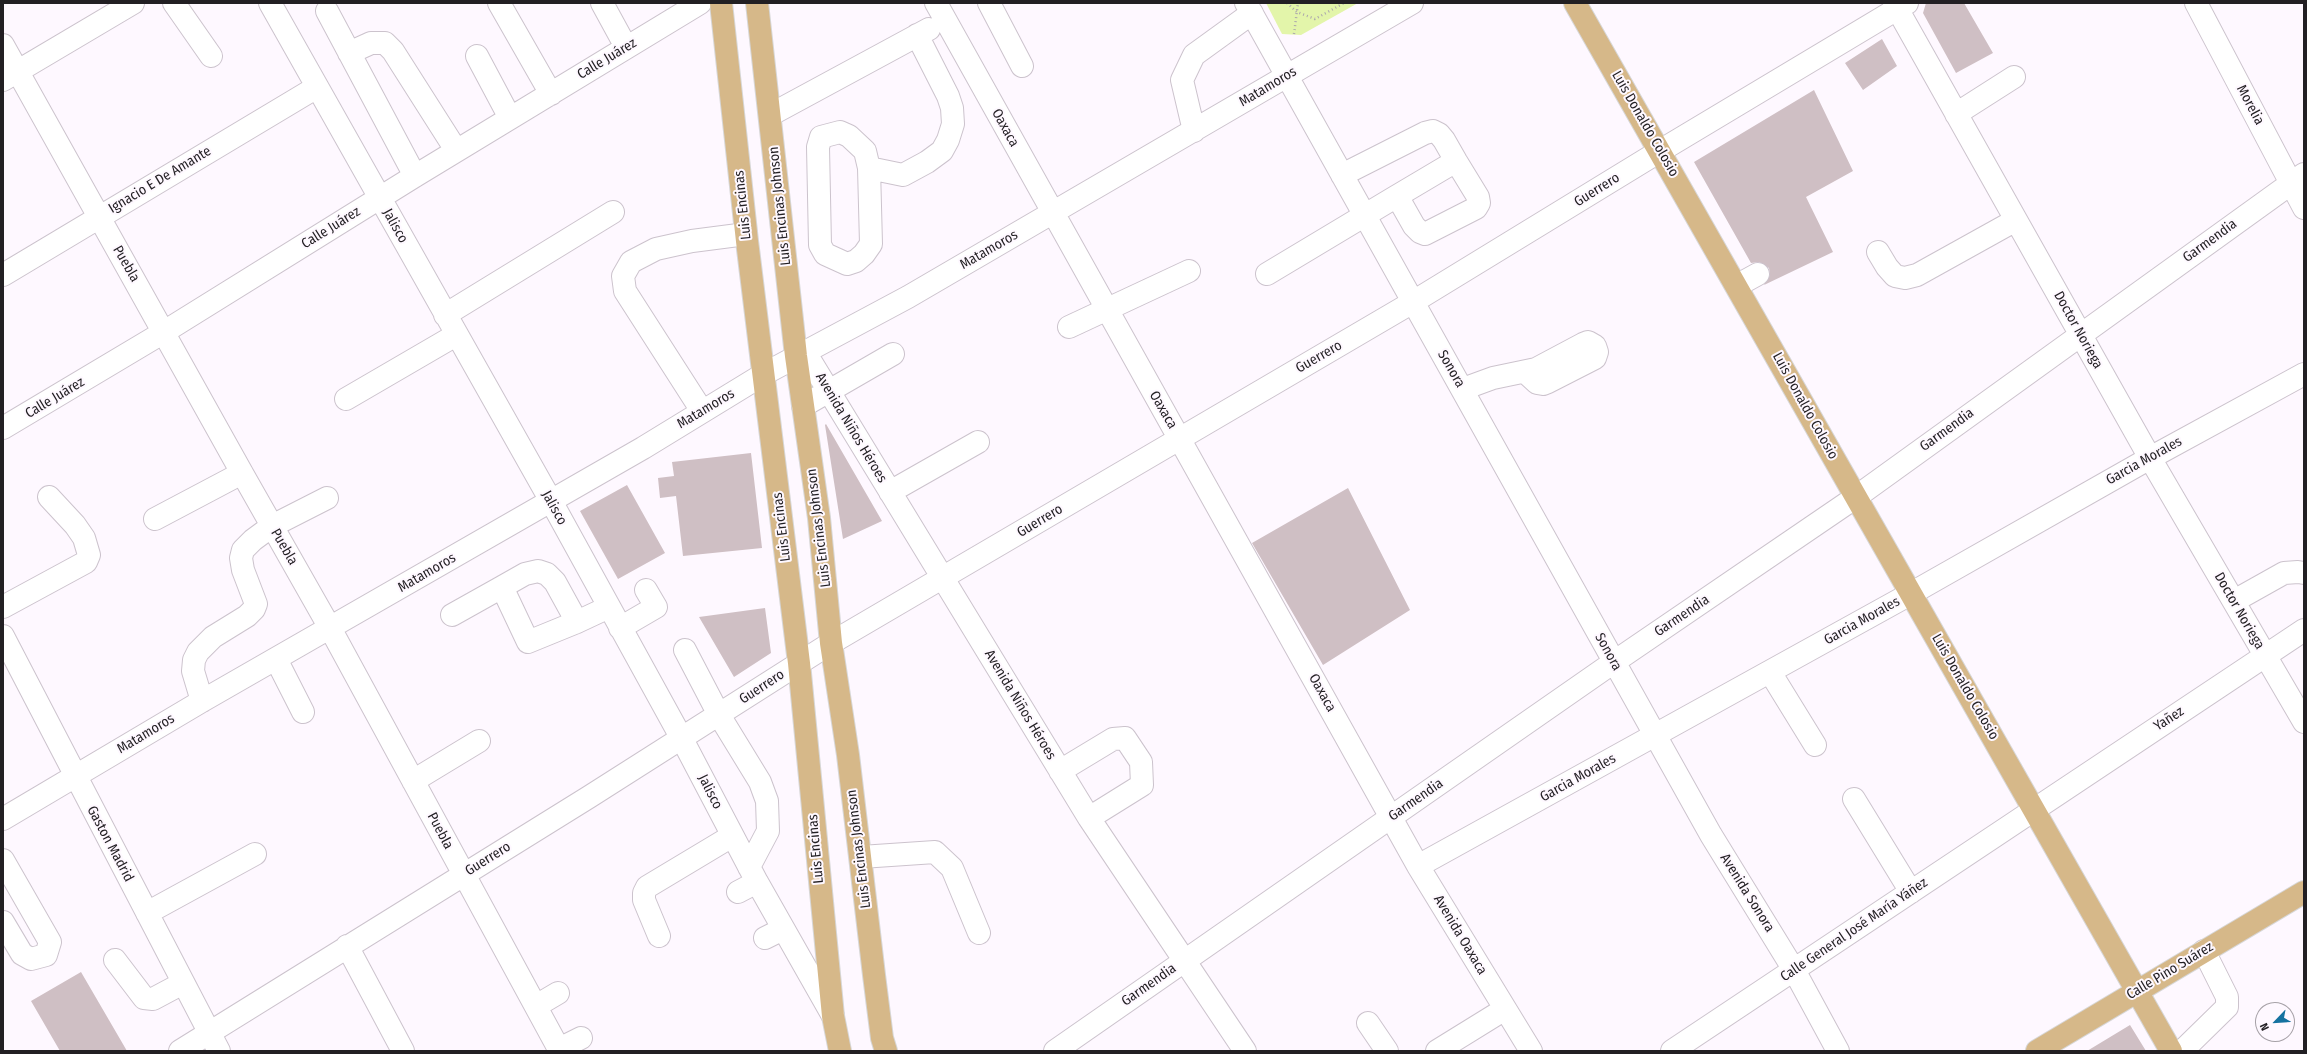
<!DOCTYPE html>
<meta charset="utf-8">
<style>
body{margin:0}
#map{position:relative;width:2307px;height:1054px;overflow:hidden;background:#fef8ff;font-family:"Fira Sans Condensed",sans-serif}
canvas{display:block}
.frame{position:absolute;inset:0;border:4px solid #221f23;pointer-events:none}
.north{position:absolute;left:2255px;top:1002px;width:40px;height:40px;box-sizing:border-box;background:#fef8ff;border:1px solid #a6a1a7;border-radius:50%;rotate:245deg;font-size:11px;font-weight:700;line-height:16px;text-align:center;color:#221f23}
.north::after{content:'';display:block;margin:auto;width:14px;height:18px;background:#1572a0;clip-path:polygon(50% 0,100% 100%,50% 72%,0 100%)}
</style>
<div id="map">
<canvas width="2307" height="1054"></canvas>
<div class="frame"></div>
<div class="north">N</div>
</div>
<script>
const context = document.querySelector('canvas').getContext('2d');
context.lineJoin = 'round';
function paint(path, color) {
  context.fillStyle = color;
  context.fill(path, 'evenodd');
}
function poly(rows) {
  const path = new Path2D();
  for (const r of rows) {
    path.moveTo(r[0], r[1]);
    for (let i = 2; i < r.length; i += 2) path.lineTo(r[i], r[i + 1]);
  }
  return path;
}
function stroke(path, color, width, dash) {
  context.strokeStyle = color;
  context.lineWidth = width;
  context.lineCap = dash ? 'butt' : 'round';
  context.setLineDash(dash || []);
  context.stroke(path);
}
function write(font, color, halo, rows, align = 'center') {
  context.font = font + ' "Fira Sans Condensed",sans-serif';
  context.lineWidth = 4;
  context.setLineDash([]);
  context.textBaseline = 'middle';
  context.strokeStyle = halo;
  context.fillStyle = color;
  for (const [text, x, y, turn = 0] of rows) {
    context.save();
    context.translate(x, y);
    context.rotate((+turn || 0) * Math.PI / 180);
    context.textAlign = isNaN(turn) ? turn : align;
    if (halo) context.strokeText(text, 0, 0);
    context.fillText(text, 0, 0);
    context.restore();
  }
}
paint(poly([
 [1266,3,1358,3,1301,35,1282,34]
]), '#e3f5aa');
paint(poly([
 [1926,3,1964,3,1993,53,1956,73,1923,13],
 [1882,39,1897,66,1863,90,1845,63],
 [1814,90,1853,171,1806,197,1833,252,1764,285,1770,275,1769,268,1759,262,1751,263,1694,162],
 [826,424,882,521,843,539,825,425],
 [751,453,762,548,683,556,676,496,660,498,658,478,674,476,672,462],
 [627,485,665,553,618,579,580,511],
 [1348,488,1410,610,1323,665,1252,543],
 [765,608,771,653,734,677,699,617],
 [81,972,127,1051,60,1051,31,1001],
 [2130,1025,2146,1051,2087,1051]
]), '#cfbfc4');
const minor = poly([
 [174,3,211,56],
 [270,3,551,501,682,739,757,882,833,1016],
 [499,3,551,94],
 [602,3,626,47],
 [936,3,1418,866,1531,1051],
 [989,3,1022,66],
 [1246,3,1711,835,1794,970,1838,1051],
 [1894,3,2150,458,2304,722],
 [2196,3,2304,208],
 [327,11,415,176],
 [3,45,242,473,330,628,560,1051],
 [349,53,371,43,385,43,393,51,456,150],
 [477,56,510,118],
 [3,80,133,3],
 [1956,114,2014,77],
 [770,115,929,29],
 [1194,131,1182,80,1194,55,1252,13],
 [869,168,871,244,864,254,856,261,847,264,825,254,820,245,818,147,821,137,840,132,849,136,865,151,869,168,903,175,927,162,942,151,948,140,953,124,952,108,948,96,917,35],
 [1342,175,1425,133,1433,131,1439,134,1444,140,1456,161,1478,197,1479,203,1476,208,1425,234,1420,232,1414,226,1397,196,1456,161],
 [1878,252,1887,267,1895,276,1905,278,1917,275,2016,220],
 [1267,274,1397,196],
 [3,275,317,87],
 [1738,285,1758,274],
 [445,315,613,212],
 [1069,327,1189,271],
 [805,352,1089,818,1245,1051],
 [1463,389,1493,378,1536,369,1583,344,1588,342,1595,346,1597,352,1595,358,1548,382,1543,384,1537,383,1525,372],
 [346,399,456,335],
 [803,406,893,354],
 [702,411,625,291,623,276,631,262,656,249,692,241,746,234],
 [3,428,164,332,415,176,700,3],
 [890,492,978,442],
 [155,519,242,473],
 [2234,601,2284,573,2298,572,2304,573],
 [3,607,86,562,89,555,84,538,75,525,49,497],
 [452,615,502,587],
 [577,622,555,582,547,574,538,571,525,574,502,587,528,642,577,622,609,607],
 [620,628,656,607,646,590],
 [3,636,219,1051],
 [685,650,719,715,760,782,767,801,768,831,749,867],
 [276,659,303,712],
 [1770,672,1815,745],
 [202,701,193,671,194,660,198,652,213,637,247,616,254,609,256,604,243,570,241,558,243,550,253,540,272,526,327,498],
 [1060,771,1113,739,1125,738,1141,762,1142,785,1089,818],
 [413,781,479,741],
 [1854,799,1911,892],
 [3,819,202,701,643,448,764,374,908,297,1412,3],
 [861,857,935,852,952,868,979,933],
 [3,860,50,942,46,955,31,959,22,954,3,922],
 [1418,866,1912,593,2150,458,2304,374],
 [738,892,757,882],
 [147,913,255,854],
 [659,936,644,900,644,893,647,887,732,836],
 [765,938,783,929],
 [347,946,403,1051],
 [115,960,144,998,153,999,183,983],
 [536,1006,558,993],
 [1368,1023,1387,1051],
 [559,1049,581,1038],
 [180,1051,589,797,831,643,1413,302,1660,151,1907,3],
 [1055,1051,1614,662,1856,497,2304,174],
 [1437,1051,1505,1009],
 [1672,1051,2304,630],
 [2182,1051,2227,1007,2227,997,2204,951]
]);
const major = poly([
 [721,3,747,241,799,663,833,1016,840,1051],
 [757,3,796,356,819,518,831,643,848,755,874,975,882,1038,886,1051],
 [1575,3,2171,1051],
 [2037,1051,2304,892]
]);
stroke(minor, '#ccc3cd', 24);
stroke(major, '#d7d7d7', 24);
stroke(poly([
 [1287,3,1297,12,1315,19,1344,3],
 [1294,34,1298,3]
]), '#aca7ad', 2.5, [1, 3]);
stroke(minor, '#fff', 22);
stroke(major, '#d6b889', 22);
write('14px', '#221f23', '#fef8ff', [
 ["Calle Juárez",607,59,-31],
 ["Matamoros",1268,87,-31],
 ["Morelia",2250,105,62],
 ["Luis Donaldo Colosio",1645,124,60],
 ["Oaxaca",1005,128,61],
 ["Ignacio E De Amante",160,180,-31],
 ["Guerrero",1597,190,-32],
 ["Luis Encinas",743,205,-96],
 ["Luis Encinas Johnson",780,206,-96],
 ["Jalisco",395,226,61],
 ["Calle Juárez",331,228,-32],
 ["Garmendia",2210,241,-36],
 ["Matamoros",989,250,-30],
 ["Puebla",126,264,60],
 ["Doctor Noriega",2078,330,61],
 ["Guerrero",1319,357,-30],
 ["Sonora",1451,369,60],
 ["Calle Juárez",55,398,-31],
 ["Luis Donaldo Colosio",1805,406,61],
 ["Matamoros",706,409,-31],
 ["Oaxaca",1163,410,60],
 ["Avenida Niños Héroes",851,428,59],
 ["Garmendia",1947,430,-36],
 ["Garcia Morales",2144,461,-29],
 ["Jalisco",554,508,61],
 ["Guerrero",1040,521,-31],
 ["Luis Encinas",782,527,-97],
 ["Luis Encinas Johnson",819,528,-97],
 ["Puebla",284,547,60],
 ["Matamoros",427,573,-30],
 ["Doctor Noriega",2239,611,60],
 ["Garmendia",1682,616,-34],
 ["Garcia Morales",1862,621,-29],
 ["Sonora",1608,652,61],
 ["Guerrero",762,687,-33],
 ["Luis Donaldo Colosio",1965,687,60],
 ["Oaxaca",1322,693,61],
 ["Avenida Niños Héroes",1020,705,59],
 ["Yañez",2169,719,-33],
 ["Matamoros",146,734,-31],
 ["Garcia Morales",1578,778,-29],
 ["Jalisco",710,792,63],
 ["Garmendia",1416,800,-35],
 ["Puebla",440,831,62],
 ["Gaston Madrid",110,844,62],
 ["Luis Encinas",816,849,-95],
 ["Luis Encinas Johnson",859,849,-97],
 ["Guerrero",488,859,-32],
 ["Avenida Sonora",1747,893,58],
 ["Calle General José María Yáñez",1854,930,-34],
 ["Avenida Oaxaca",1460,935,59],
 ["Calle Pino Suárez",2170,971,-31],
 ["Garmendia",1149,985,-35]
]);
</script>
